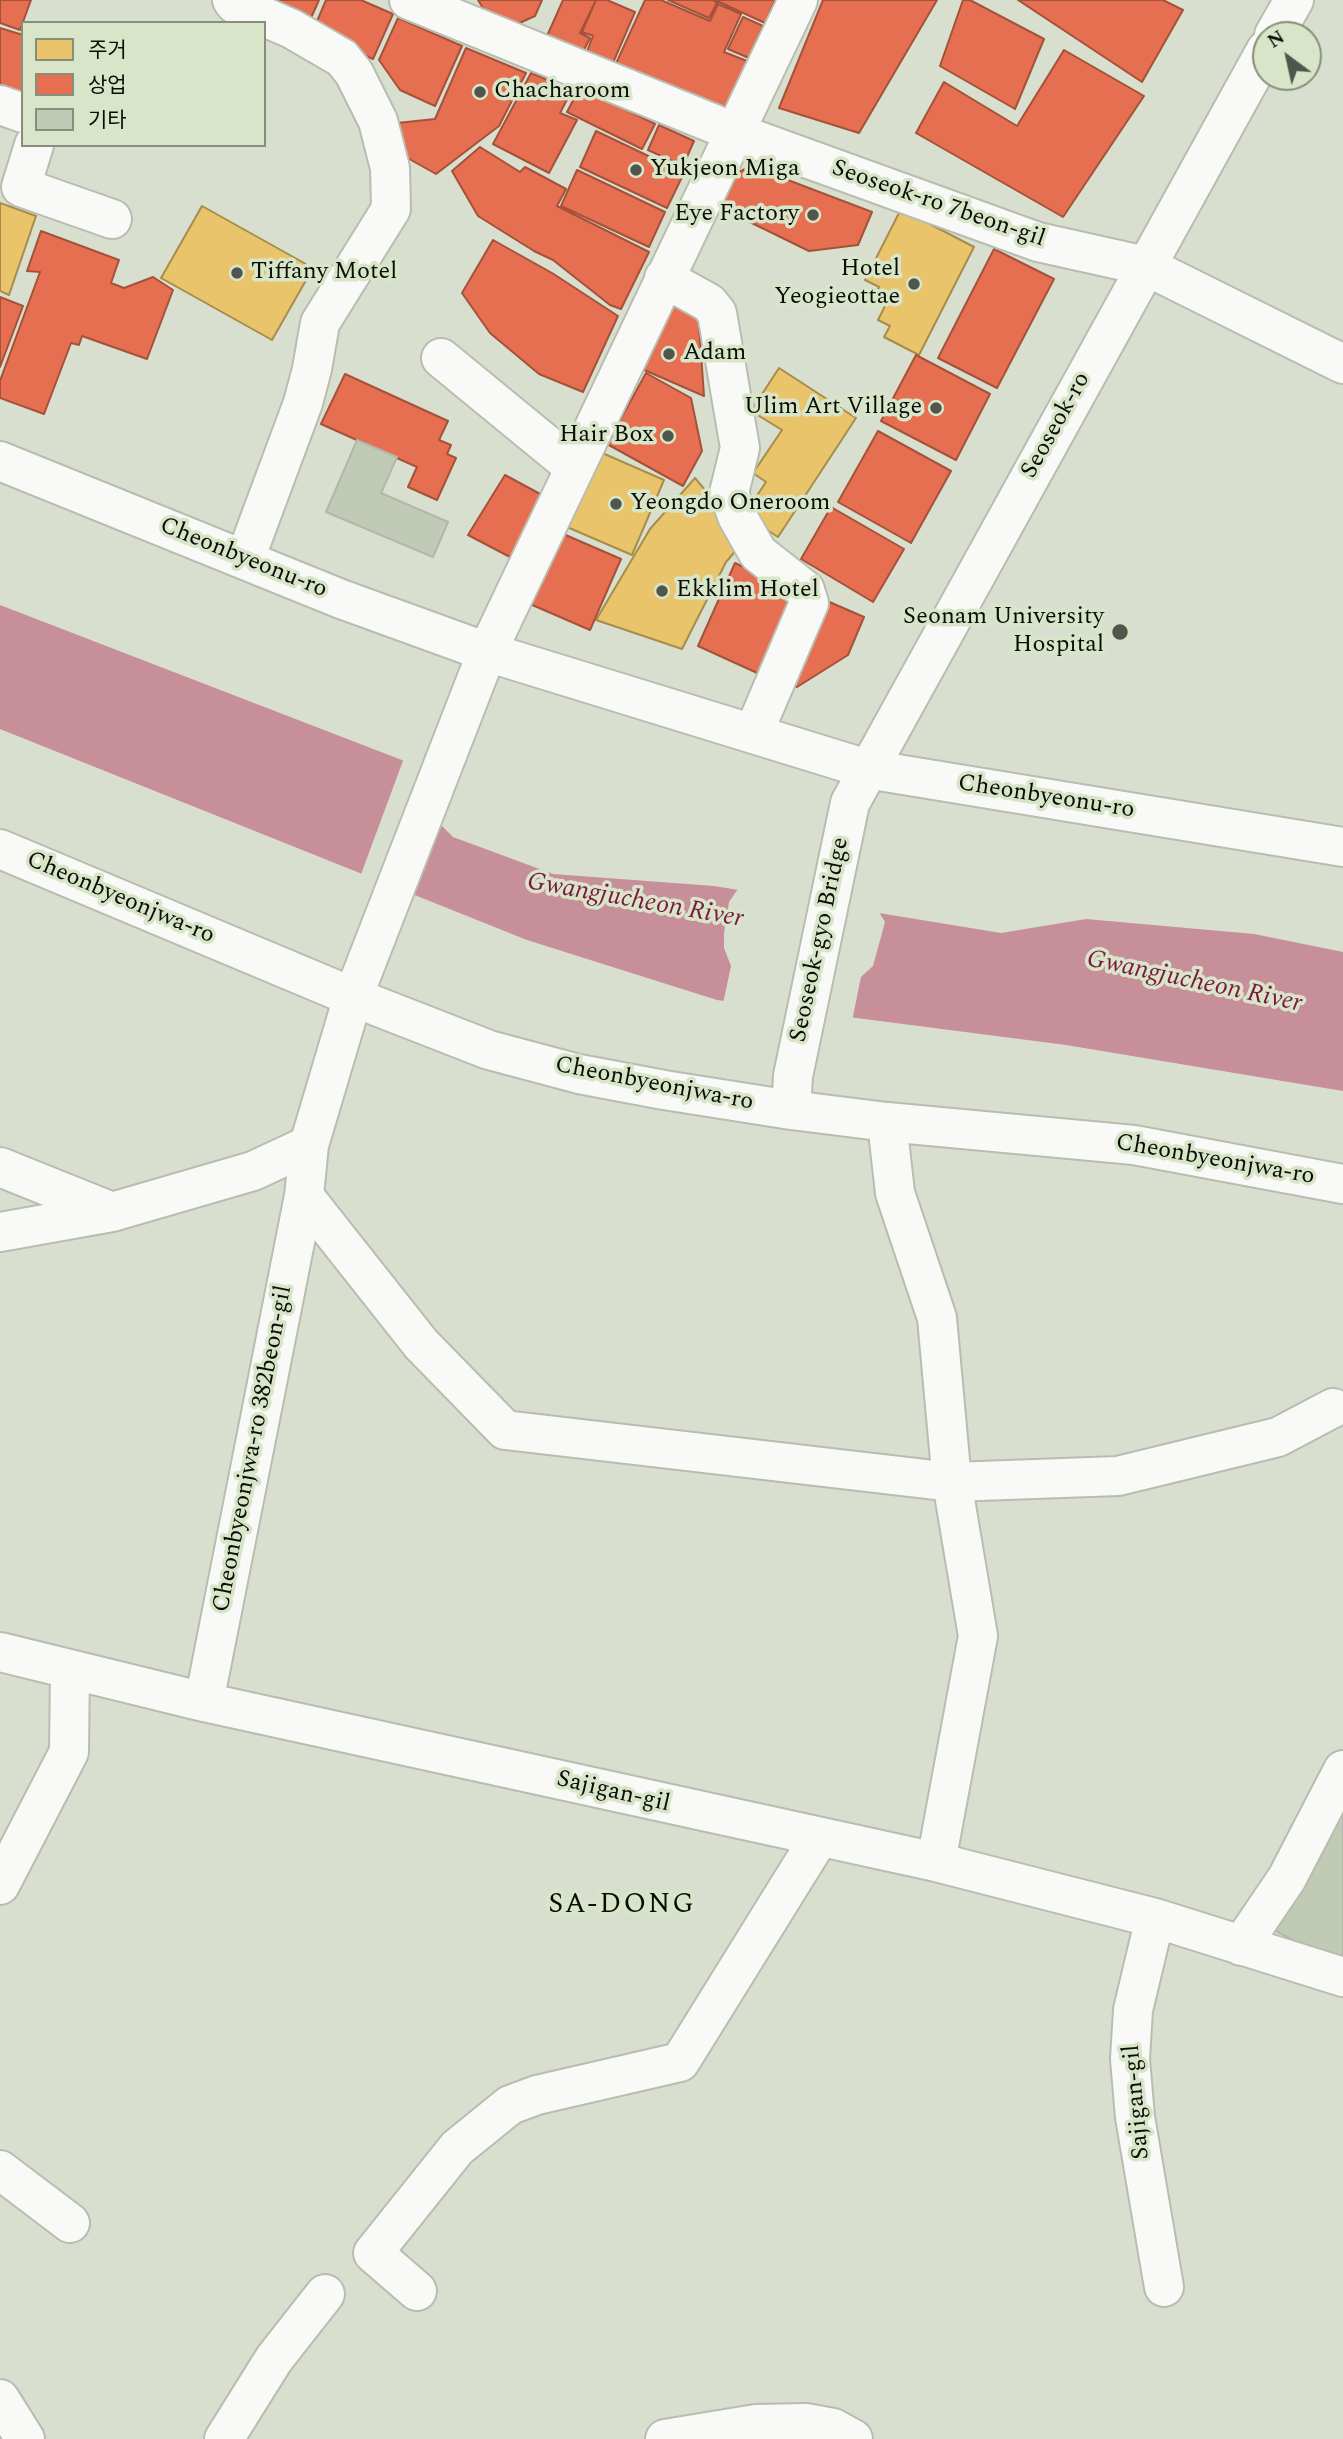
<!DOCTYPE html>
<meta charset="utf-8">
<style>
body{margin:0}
#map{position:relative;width:1343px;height:2439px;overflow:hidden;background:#d8dfcf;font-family:Spectral,"Noto Sans KR",serif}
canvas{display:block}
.legend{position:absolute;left:21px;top:21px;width:245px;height:126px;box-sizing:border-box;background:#d9e5c9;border:2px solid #868f7b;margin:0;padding:9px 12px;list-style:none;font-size:21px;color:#090d05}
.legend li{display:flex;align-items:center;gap:14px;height:35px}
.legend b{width:35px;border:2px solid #868f7b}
.north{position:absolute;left:1252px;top:21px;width:70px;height:70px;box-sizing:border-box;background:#d9e5c9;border:2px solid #868f7b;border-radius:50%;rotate:327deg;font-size:19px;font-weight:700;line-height:28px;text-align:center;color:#090d05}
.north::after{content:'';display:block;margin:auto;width:24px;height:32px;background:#51564c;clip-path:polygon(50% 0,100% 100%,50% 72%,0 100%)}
</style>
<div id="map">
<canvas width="1343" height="2439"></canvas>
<ul class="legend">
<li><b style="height:19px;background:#e9c46a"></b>주거</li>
<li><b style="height:19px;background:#e76f51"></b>상업</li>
<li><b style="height:19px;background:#c1cab4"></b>기타</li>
</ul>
<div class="north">N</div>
</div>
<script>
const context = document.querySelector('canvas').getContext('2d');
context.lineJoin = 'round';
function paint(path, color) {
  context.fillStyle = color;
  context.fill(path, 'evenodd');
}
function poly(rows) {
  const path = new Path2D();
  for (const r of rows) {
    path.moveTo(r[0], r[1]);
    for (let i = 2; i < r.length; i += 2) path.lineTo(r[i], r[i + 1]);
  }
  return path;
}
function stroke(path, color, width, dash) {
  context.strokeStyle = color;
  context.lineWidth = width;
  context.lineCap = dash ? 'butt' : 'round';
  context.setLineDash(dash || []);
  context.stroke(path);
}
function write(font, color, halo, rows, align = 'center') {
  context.font = font + ' Spectral,serif';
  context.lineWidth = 7;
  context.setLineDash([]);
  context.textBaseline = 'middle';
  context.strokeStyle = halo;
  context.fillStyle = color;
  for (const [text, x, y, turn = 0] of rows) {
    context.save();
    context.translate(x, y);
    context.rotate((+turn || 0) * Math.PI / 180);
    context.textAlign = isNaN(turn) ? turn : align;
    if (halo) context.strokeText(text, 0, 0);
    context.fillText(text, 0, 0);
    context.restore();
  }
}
paint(poly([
 [0,605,407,762,439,823,453,837,553,874,714,886,1001,933,1086,919,1254,934,1343,952,1343,1091,1066,1045,717,1000,527,940,0,729]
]), '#c68f9a');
paint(poly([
 [404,758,409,760,423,776,400,893,360,877],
 [740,886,877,909,885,922,873,966,861,977,852,1021,723,1004,731,966,724,948,724,933,729,902]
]), '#d8dfcf');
const homes = poly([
 [0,203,36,216,9,295,0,291,0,203],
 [202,206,313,268,272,340,161,278,202,206],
 [901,209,974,247,919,355,884,337,890,326,878,320,886,304,874,298,879,287,865,280,901,209],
 [779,368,856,418,778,537,744,515,766,482,753,473,782,430,751,411,779,368],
 [600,452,664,480,632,555,567,527,600,452],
 [695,478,746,539,726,562,682,649,596,620,650,529,695,478]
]);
paint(homes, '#e9c46a');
stroke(homes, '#a68d4c', 2);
const shops = poly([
 [0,0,31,0,20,30,0,23,0,0],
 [259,0,319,0,306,29,259,0],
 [326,0,361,0,393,14,373,59,312,33,326,0],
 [478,0,542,0,535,16,513,26,486,13,478,0],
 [563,0,596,0,580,33,590,38,583,52,547,36,563,0],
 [596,0,607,0,635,12,612,65,586,54,593,36,582,32,596,0],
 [645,0,661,0,710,21,718,4,741,14,724,52,747,61,728,105,707,109,614,68,645,0],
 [668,0,713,0,717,3,709,18,668,0],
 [715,0,775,0,765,23,715,0],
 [823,0,937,0,859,133,779,108,823,0],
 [963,0,970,0,1044,39,1015,109,940,66,963,0],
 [1018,0,1163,0,1183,10,1142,82,1018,0],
 [743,17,763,26,749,58,728,49,743,17],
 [398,18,462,46,435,106,400,90,379,60,398,18],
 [0,28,23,35,23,98,0,91,0,28],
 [466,48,526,73,499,126,436,174,404,156,397,123,435,119,466,48],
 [1064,50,1144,96,1063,217,916,133,944,82,1017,126,1064,50],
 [531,73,572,90,560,113,577,120,549,173,493,144,531,73],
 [580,87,655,124,642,149,567,112,580,87],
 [659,125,694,141,683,166,648,150,659,125],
 [596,131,684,173,667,208,580,167,596,131],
 [480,147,520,172,525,167,566,189,557,206,649,252,621,309,610,305,553,260,534,251,478,216,452,171,480,147],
 [751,166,872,212,858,245,809,251,715,205,729,177,751,166],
 [577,170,665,212,649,247,561,206,577,170],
 [41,231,119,260,111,283,124,288,153,277,173,290,147,359,82,336,79,345,71,343,44,414,0,398,0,381,40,272,27,271,41,231],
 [493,240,552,273,618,316,583,392,539,374,490,333,462,293,493,240],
 [994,249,1054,279,997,388,938,358,994,249],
 [0,297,23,306,0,367,0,297],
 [665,298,698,311,704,396,635,366,665,298],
 [916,355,990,394,956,460,881,421,916,355],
 [646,373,691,398,702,451,683,486,607,444,646,373],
 [345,374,448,421,439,440,451,445,447,454,456,458,437,500,408,487,417,467,321,424,345,374],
 [878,431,951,471,911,543,838,502,878,431],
 [505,475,542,495,510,557,468,535,505,475],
 [831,507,904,549,873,602,801,559,831,507],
 [561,533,621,559,590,630,530,604,561,533],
 [735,563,803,594,766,677,698,646,735,563],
 [818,597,864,617,848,655,797,687,782,681,818,597]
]);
paint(shops, '#e76f51');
stroke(shops, '#a4523a', 2);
const building = poly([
 [357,440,397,457,381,493,448,522,433,557,326,512,357,440],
 [1337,1814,1343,1817,1343,1958,1339,1965,1265,1925,1337,1814]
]);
paint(building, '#c1cab4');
stroke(building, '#b2b7ab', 2);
const minor = poly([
 [232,0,235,4,292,29,342,58,354,73,378,121,390,168,391,209,320,323,312,369,303,403,245,559],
 [409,0,734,132,1038,242,1146,266,1343,364],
 [1274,35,1294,0],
 [0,105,23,113],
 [34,145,21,187,112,219],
 [664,278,709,303,717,313,740,448,729,493,737,516,758,553,805,590,809,603,753,734],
 [441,358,575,468],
 [0,461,341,599,487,652,867,769,1343,847],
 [0,849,353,997,489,1050,579,1074,664,1090,791,1110,887,1122,1134,1145,1343,1184],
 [791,1110,793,1076,850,803,1266,50],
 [887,1122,895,1193,937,1318,952,1482,978,1636,936,1862],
 [0,1167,112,1212],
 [304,1196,421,1344,505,1430,952,1482,1118,1476,1278,1437,1333,1408],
 [0,1232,112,1212,253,1171,309,1145],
 [0,1652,204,1702,936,1862,1155,1918,1343,1977],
 [204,1702,304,1196,309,1145,353,997,487,652,798,0],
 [0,1885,69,1752,70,1670],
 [1155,1918,1133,2010,1130,2059,1135,2117,1164,2287],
 [1241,1946,1287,1878,1343,1770],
 [0,2170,70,2223],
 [417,2291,373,2253,457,2148,510,2105,537,2095,680,2062,819,1838],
 [0,2399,25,2439],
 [224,2439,274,2359,325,2294],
 [665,2439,756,2424,806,2423,833,2428,853,2439]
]);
stroke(minor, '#b8bdb0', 42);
stroke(minor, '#f9faf8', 38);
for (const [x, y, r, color] of [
 [480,92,7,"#51564c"],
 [636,170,7,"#51564c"],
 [813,215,7,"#51564c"],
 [237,273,7,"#51564c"],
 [914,284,7,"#51564c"],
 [669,354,7,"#51564c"],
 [936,408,7,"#51564c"],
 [668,436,7,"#51564c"],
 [616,504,7,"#51564c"],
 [662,591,7,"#51564c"],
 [1120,632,9,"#51564c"]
]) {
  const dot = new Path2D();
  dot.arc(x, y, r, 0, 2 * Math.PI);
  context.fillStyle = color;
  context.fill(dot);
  stroke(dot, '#d9e5c9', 2.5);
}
write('24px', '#090d05', '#d9e5c9', [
 ["Chacharoom",494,92],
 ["Yukjeon Miga",650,170],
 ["Eye Factory",799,215,"right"],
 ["Hotel",900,270,"right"],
 ["Yeogieottae",900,298,"right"],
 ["Tiffany Motel",251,273],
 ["Adam",683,354],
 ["Ulim Art Village",922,408,"right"],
 ["Hair Box",654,436,"right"],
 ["Yeongdo Oneroom",630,504],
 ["Ekklim Hotel",676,591],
 ["Seonam University",1104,618,"right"],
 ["Hospital",1104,646,"right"]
], 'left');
write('24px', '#090d05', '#d9e5c9', [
 ["Seoseok-ro 7beon-gil",938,205,19],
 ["Seoseok-ro",1057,426,-61],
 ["Cheonbyeonu-ro",243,559,22],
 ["Cheonbyeonu-ro",1046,798,9],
 ["Cheonbyeonjwa-ro",120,899,23],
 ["Seoseok-gyo Bridge",821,940,-78],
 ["Cheonbyeonjwa-ro",654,1085,11],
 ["Cheonbyeonjwa-ro",1215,1161,10],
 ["Cheonbyeonjwa-ro 382beon-gil",254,1449,-79],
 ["Sajigan-gil",613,1793,13],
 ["Sajigan-gil",1138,2102,-95]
]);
write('italic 26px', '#7c1940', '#d9e5c9', [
 ["Gwangjucheon River",635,902,10],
 ["Gwangjucheon River",1194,983,12]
]);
context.letterSpacing = '2px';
write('28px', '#090d05', '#d9e5c9', [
 ["SA-DONG",622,1907]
]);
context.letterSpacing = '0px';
</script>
